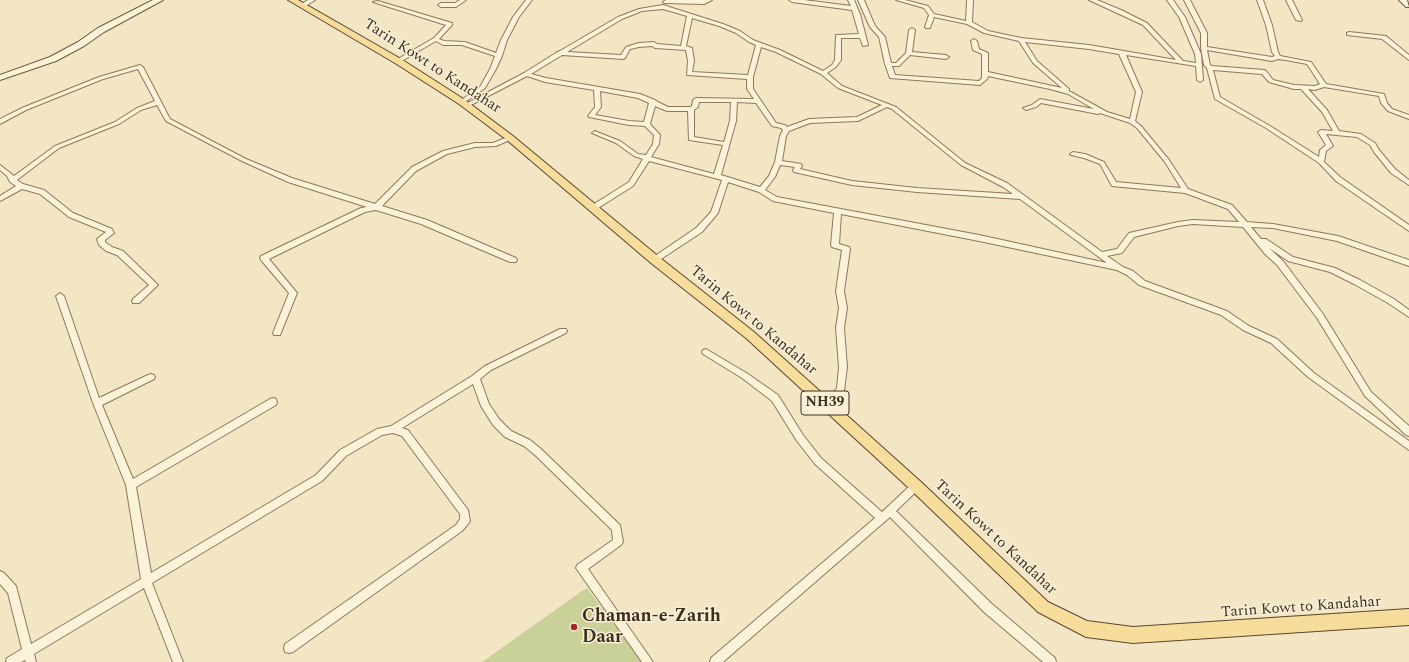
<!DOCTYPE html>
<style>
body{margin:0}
canvas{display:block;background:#f2e6c5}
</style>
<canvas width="1409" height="662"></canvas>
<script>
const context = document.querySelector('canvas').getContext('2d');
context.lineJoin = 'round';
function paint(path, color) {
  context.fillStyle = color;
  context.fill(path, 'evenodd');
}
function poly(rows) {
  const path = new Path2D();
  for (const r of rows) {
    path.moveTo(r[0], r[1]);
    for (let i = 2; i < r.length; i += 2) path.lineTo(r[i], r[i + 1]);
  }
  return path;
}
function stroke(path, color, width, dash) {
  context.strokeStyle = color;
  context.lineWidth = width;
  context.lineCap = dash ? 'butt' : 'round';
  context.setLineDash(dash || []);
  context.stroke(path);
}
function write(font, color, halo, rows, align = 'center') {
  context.font = font + ' Spectral,serif';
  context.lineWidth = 3;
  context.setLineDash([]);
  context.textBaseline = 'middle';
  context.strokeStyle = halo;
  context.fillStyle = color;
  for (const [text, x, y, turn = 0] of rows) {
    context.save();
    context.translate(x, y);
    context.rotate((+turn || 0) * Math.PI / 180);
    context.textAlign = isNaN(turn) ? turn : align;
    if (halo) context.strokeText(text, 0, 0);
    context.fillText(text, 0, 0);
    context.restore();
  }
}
paint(poly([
 [587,588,642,662,482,662,582,591]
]), '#c9d198');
const street = poly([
 [308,0,315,0,304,7,300,7,300,5,308,0],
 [460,0,466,0,456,7,441,7,438,5,441,3,455,3,460,0],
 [526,0,532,0,519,17,507,40,502,56,496,69,485,88,462,104,460,103,460,101,480,87,490,69,495,56,462,45,443,45,436,41,400,62,396,62,396,60,434,38,446,25,373,2,378,1,452,23,452,25,439,39,444,41,465,42,496,53,501,40,513,17,526,0],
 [666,0,712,0,704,4,664,3,663,2,666,0],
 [789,0,804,0,851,6,848,0,854,0,860,14,868,45,863,46,860,38,841,38,841,60,836,67,827,73,842,86,896,107,965,163,1007,183,1102,252,1117,249,1129,233,1178,222,1193,220,1239,222,1228,209,1185,193,1112,186,1100,164,1084,158,1071,155,1070,154,1073,152,1085,154,1104,162,1116,182,1181,188,1165,162,1137,128,1130,123,1100,113,1098,114,1041,103,1036,107,1026,110,1023,108,1032,105,1040,99,1094,109,1068,94,1050,89,988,76,987,79,980,85,890,78,885,64,879,37,870,27,858,0,864,0,875,26,885,37,891,63,896,63,906,53,909,30,912,28,915,30,912,52,946,55,949,57,946,59,910,55,899,66,892,66,895,75,979,81,982,78,982,54,973,50,971,41,974,39,977,41,979,49,988,53,988,72,1062,88,1033,63,1019,41,984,33,967,24,934,17,930,28,926,28,925,27,929,15,924,8,896,0,905,0,928,6,934,14,966,21,967,0,973,0,972,22,988,31,1021,38,1089,45,1176,60,1143,25,1089,0,1097,0,1121,10,1147,23,1183,61,1196,63,1195,54,1179,17,1167,0,1173,0,1185,17,1201,54,1203,80,1200,82,1197,80,1196,66,1126,55,1142,92,1135,121,1141,126,1169,160,1188,189,1232,205,1247,222,1273,224,1338,236,1409,260,1409,266,1337,241,1273,228,1251,227,1261,239,1266,239,1293,257,1335,268,1360,280,1394,299,1409,310,1409,317,1388,303,1354,284,1330,272,1288,261,1269,248,1283,261,1323,314,1371,392,1409,426,1409,436,1406,435,1365,396,1317,318,1277,265,1265,254,1243,227,1193,224,1178,226,1134,237,1122,253,1107,256,1123,267,1133,271,1145,281,1227,311,1249,326,1277,339,1314,373,1409,441,1409,450,1308,377,1271,343,1243,330,1221,315,1139,285,1127,275,1117,270,979,241,841,214,839,244,849,247,850,249,844,291,847,308,844,328,847,367,844,391,831,409,828,410,825,409,824,406,825,403,837,388,839,367,836,328,839,308,836,291,842,250,832,247,831,245,834,213,773,201,759,192,728,182,718,213,702,232,655,263,651,260,652,258,696,228,711,212,722,180,649,161,633,186,595,210,591,210,590,208,591,206,629,182,643,159,634,156,616,143,592,133,595,131,597,132,620,141,638,154,646,155,653,144,654,135,645,126,629,125,589,117,588,116,595,107,594,90,545,82,527,76,469,106,465,106,464,105,524,73,556,53,557,52,560,51,618,17,639,9,663,5,723,24,740,31,753,40,780,50,823,71,832,65,835,60,836,35,859,34,852,10,792,2,789,0],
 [663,9,687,16,681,46,657,44,654,42,639,43,626,47,621,55,567,52,622,19,642,11,663,9],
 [692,18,719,26,736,33,749,42,756,45,748,75,692,72,694,61,692,48,686,46,692,18],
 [1025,42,1089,49,1119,54,1136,92,1130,119,1107,112,1069,91,1069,89,1037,61,1025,42],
 [652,46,655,48,686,50,688,61,687,75,747,79,747,89,754,99,696,98,693,100,692,106,690,107,668,107,656,101,655,100,640,94,546,78,531,74,562,55,623,59,625,58,630,49,639,47,652,46],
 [761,47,776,52,821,74,838,88,882,105,857,117,809,119,787,127,785,125,776,123,753,89,753,77,761,47],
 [600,91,638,98,649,103,644,122,629,121,595,115,601,107,600,91],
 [699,102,731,102,730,121,724,142,694,137,694,110,698,107,699,102],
 [737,102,756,103,772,126,781,128,783,130,780,136,775,162,769,176,760,187,721,175,736,121,737,102],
 [655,106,667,111,688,111,689,140,723,145,714,174,651,157,659,144,660,135,650,124,655,106],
 [887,107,892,109,961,165,1003,187,1013,194,917,188,852,181,800,169,802,166,801,164,782,161,786,136,789,131,810,123,858,121,887,107],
 [780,165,795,167,793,170,794,172,852,185,917,192,1020,199,1107,263,979,235,777,197,765,190,775,177,780,165],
 [1184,0,1190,0,1207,33,1207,47,1272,57,1275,56,1272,52,1266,25,1257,0,1263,0,1272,25,1278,52,1280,56,1311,62,1326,84,1384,94,1387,103,1392,109,1409,115,1409,119,1388,111,1381,103,1379,96,1324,87,1315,90,1308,89,1327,110,1339,131,1361,134,1375,143,1379,150,1395,169,1409,180,1409,185,1391,173,1374,152,1370,145,1357,137,1326,134,1333,146,1326,151,1324,162,1340,177,1409,225,1409,231,1336,181,1319,163,1266,128,1215,99,1207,68,1204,65,1201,48,1201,33,1184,0],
 [1207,50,1272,61,1278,59,1286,60,1307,64,1320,84,1315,86,1294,85,1273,80,1266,71,1264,70,1212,66,1210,65,1207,50],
 [1213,70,1262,74,1269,82,1294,89,1301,89,1322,112,1333,131,1321,130,1318,132,1326,145,1320,150,1319,157,1270,126,1220,97,1213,70],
 [1286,0,1292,0,1302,20,1301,21,1296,20,1286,0],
 [1349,32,1386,36,1409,55,1409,60,1382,39,1347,35,1347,33,1349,32],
 [140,65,143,67,170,119,246,159,292,178,375,204,412,167,443,151,475,143,493,143,508,137,512,137,512,139,496,146,475,147,447,154,416,171,382,206,427,220,516,258,517,260,516,262,510,262,421,224,376,210,365,212,269,259,297,293,280,335,274,335,273,333,289,293,261,260,260,258,261,256,361,208,367,207,288,182,242,161,166,121,157,105,141,110,119,124,59,148,17,180,23,184,44,190,73,213,112,229,114,233,105,240,105,242,112,247,123,251,158,285,139,303,133,303,132,301,133,299,149,285,117,255,106,251,99,245,97,239,106,232,69,217,40,194,22,189,0,201,0,196,16,186,10,182,7,176,0,170,0,165,14,176,55,146,115,122,137,108,155,101,138,69,103,79,26,110,0,124,0,119,22,108,99,77,140,65],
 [60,293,64,296,99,398,148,375,151,374,154,375,155,377,154,379,102,405,133,479,270,399,273,398,276,399,277,402,276,405,136,487,151,573,316,475,340,450,377,429,391,426,472,376,485,366,560,329,566,329,567,331,566,333,491,370,480,379,489,404,499,419,511,431,530,440,541,449,620,525,623,542,621,545,588,569,653,662,642,662,576,568,577,565,613,540,612,530,535,455,524,446,505,437,493,425,481,406,473,384,402,428,408,430,468,510,470,521,468,524,462,531,293,652,289,653,285,652,284,648,285,644,456,525,460,519,460,514,402,436,393,433,382,435,346,456,322,481,152,583,183,662,173,662,144,588,34,654,36,662,26,662,25,660,21,662,6,662,7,658,22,649,8,593,0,584,0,571,4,573,16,586,31,644,141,579,126,485,93,403,56,296,60,293],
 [706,349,748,374,778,395,803,435,821,458,882,512,913,483,916,482,919,483,921,486,919,489,896,511,992,604,1055,658,1056,662,1043,662,984,612,890,517,723,662,710,662,711,658,875,518,815,464,797,441,772,401,742,378,703,354,702,352,703,350,706,349]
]);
const secondary = poly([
 [153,0,163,0,104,32,84,46,56,61,0,80,0,75,50,57,78,42,98,28,153,0],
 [1399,0,1407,0,1409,7,1406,7,1399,0]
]);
const primary = poly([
 [288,0,298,0,401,59,465,100,513,136,659,257,754,332,921,482,1048,602,1087,621,1133,627,1409,609,1409,625,1133,643,1086,637,1038,612,911,490,746,338,651,263,507,140,459,104,395,63,288,0]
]);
stroke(street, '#8f7759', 2);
stroke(secondary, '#71583c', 2);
stroke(primary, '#5c452e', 2);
paint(street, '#fbf2da');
paint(secondary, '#fbf2da');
paint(primary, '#f7dd9b');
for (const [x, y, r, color] of [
 [574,627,4,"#a22825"]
]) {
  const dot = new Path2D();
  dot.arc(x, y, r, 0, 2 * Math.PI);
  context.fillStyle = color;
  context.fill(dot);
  stroke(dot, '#f8efd6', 1.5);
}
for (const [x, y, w] of [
 [825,403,48]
]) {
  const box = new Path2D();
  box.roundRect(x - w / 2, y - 12, w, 24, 3);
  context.fillStyle = '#f8efd6';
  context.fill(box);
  stroke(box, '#3e2e1e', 1);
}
write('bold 14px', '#3e2e1e', null, [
 ["NH39",825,403]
]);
write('15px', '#3e2e1e', '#f8efd6', [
 ["Tarin Kowt to Kandahar",432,67,33],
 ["Tarin Kowt to Kandahar",753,321,40],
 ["Tarin Kowt to Kandahar",995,538,43],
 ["Tarin Kowt to Kandahar",1301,608,-4]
]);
write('bold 18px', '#3e2e1e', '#f8efd6', [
 ["Chaman-e-Zarih",582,617],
 ["Daar",582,638]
], 'left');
</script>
